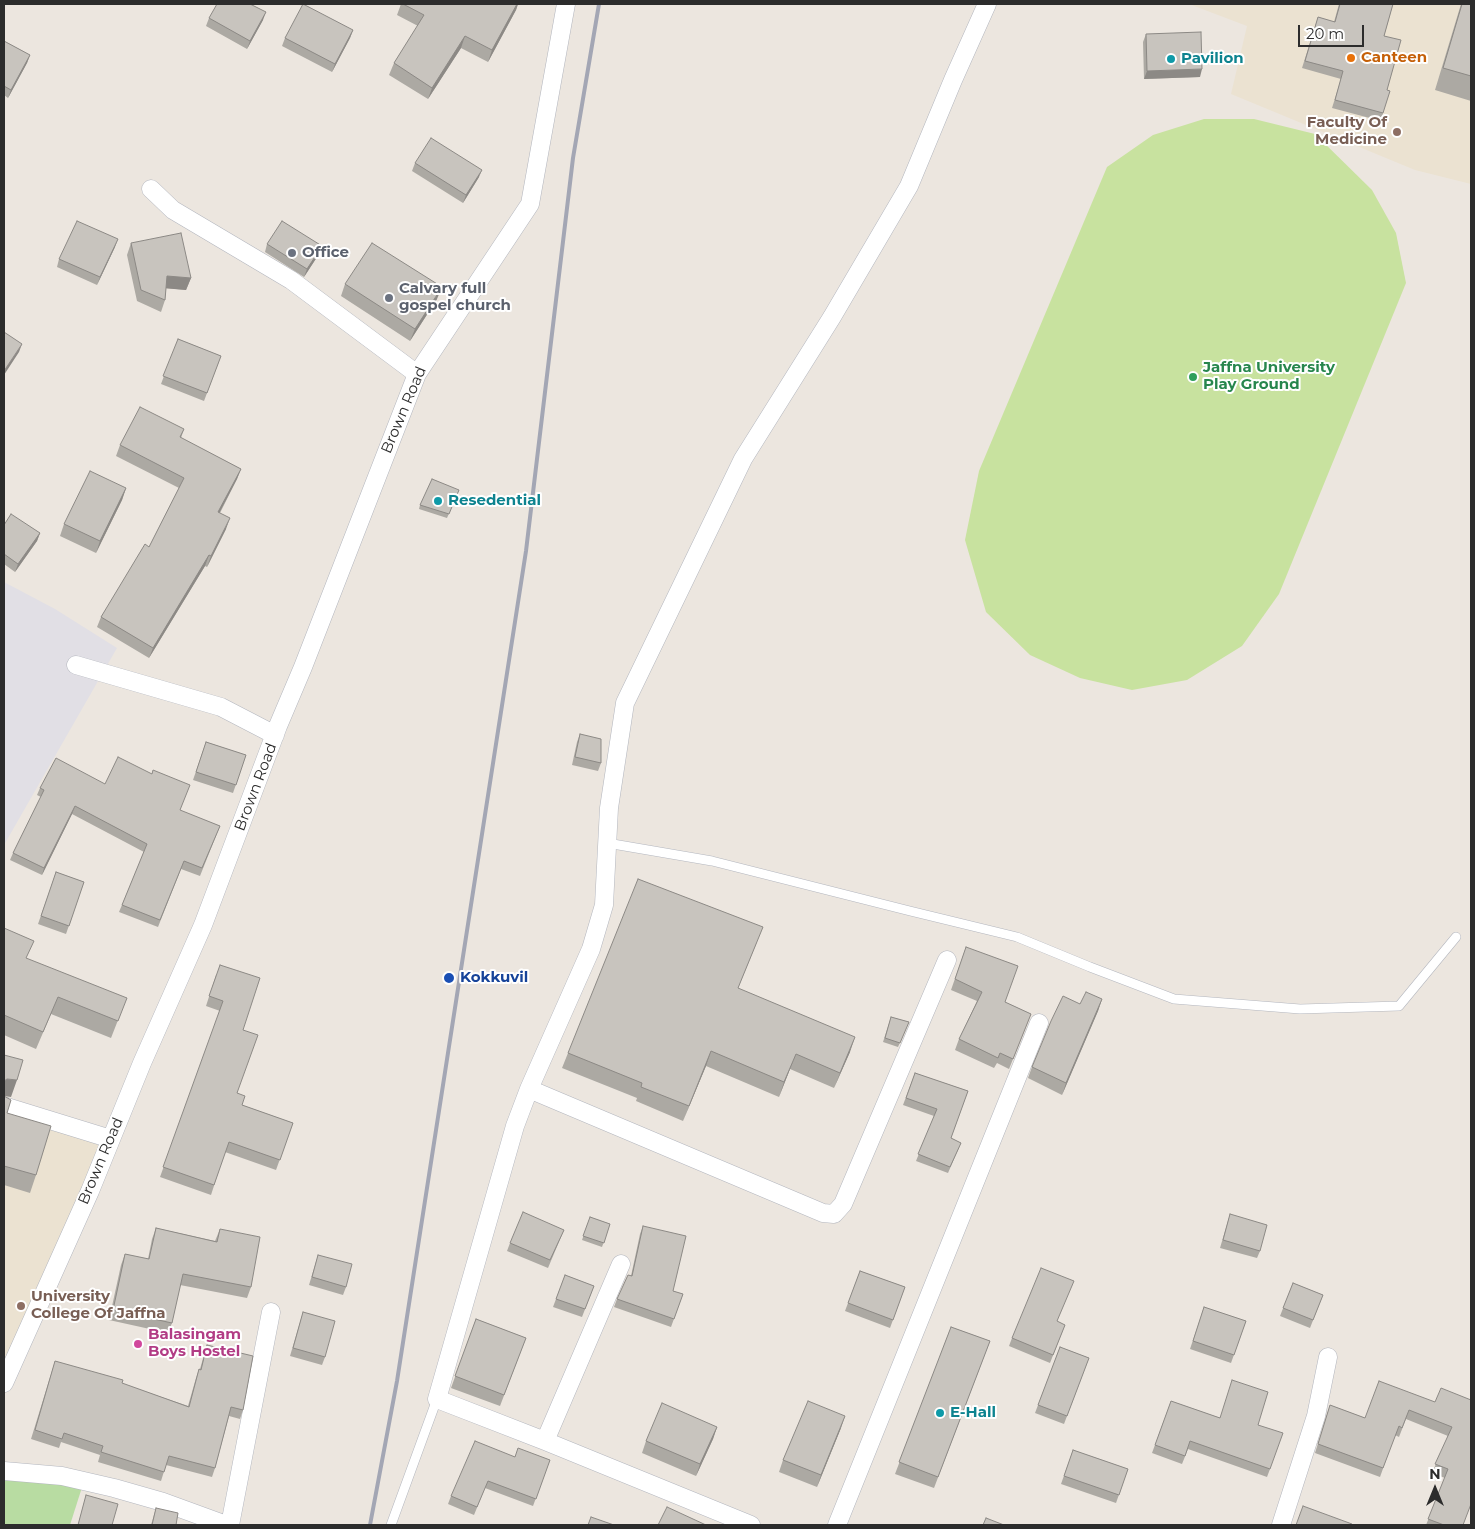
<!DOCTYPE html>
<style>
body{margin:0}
#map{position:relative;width:1475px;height:1529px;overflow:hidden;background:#ece6df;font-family:Montserrat,sans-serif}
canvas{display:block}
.frame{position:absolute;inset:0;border:5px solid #2c2c2c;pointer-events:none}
.north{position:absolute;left:1410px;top:1464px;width:50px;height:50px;-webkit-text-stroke:4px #fff;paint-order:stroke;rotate:0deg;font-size:14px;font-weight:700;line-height:20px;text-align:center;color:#2c2c2c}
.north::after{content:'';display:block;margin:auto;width:18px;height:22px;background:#2c2c2c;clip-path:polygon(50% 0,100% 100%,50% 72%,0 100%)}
.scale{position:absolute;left:1298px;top:25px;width:66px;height:22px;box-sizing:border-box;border:2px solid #2c2c2c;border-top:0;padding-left:6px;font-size:15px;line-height:18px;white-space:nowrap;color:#2c2c2c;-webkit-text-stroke:4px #fff;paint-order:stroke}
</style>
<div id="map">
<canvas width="1475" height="1529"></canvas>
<div class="frame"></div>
<div class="north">N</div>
<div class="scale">20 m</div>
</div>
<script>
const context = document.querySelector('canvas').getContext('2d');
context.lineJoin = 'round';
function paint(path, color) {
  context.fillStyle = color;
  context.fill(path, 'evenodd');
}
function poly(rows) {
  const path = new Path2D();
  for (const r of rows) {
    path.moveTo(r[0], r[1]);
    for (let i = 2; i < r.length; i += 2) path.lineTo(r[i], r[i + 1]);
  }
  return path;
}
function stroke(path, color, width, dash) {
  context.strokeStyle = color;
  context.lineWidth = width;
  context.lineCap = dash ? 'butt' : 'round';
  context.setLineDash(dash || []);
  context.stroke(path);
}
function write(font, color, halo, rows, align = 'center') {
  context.font = font + ' Montserrat,sans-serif';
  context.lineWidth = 4;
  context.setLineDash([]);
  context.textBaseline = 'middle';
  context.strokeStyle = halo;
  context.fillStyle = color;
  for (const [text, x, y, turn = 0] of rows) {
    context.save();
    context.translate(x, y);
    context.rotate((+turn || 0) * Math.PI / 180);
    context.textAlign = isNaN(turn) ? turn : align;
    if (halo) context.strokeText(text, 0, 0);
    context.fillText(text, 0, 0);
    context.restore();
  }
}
paint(poly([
 [4,582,55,609,117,648,4,845]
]), '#e1dfe5');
paint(poly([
 [1189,4,1471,4,1471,184,1415,170,1231,94,1247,26],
 [4,1106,115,1144,4,1383]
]), '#ebe2d1');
paint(poly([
 [4,1471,84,1481,70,1525,4,1525]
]), '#b8dca2');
paint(poly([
 [1204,119,1254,119,1315,134,1372,190,1396,233,1406,283,1279,594,1242,646,1187,680,1132,690,1080,678,1030,655,986,612,965,540,979,471,1107,167,1153,135]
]), '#c8e29f');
const service = poly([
 [607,843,712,861,910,911,1017,937,1090,967,1174,999,1300,1009,1399,1006,1456,937],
 [391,1525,437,1399]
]);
const minor = poly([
 [151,189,173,210,291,280,417,374],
 [76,665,221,707,275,735],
 [529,1089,823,1213,834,1214,843,1204,947,960],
 [4,1106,111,1139],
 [4,1383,90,1191,142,1063,203,925,278,726,303,667,417,374,530,204,566,4],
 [545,1441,621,1264],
 [4,1471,62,1476,114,1488,163,1502,226,1525],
 [230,1525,271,1312],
 [751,1525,545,1441,437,1399,515,1126,529,1089,591,949,604,905,609,808,625,703,743,459,832,317,909,186,953,80,987,4],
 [837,1525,1039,1023],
 [1281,1525,1316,1416,1328,1357]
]);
stroke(service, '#b3b6be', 10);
stroke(minor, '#b3b6be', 19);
stroke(service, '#fff', 9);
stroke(minor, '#fff', 18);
stroke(poly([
 [370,1525,397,1381,526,551,573,158,599,4]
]), '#a3a6b4', 4);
paint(poly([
 [401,4,518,4,516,10,488,62,461,48,428,99,389,75,394,63,418,26,397,15],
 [1339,4,1393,4,1384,36,1387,90,1383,113,1381,121,1332,108,1341,79,1302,68,1318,17,1334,22],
 [1461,4,1471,4,1471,101,1435,90],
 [209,18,263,20,247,49,206,26],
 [353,30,350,38,332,72,282,46,285,38],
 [1146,34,1200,77,1144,79,1143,42],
 [4,41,30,55,27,63,8,98,4,95],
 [415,163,479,177,463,203,412,171],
 [131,243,191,278,186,290,166,288,165,300,161,312,137,301,127,255],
 [267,244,322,246,319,254,304,277,265,252],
 [115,247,97,285,57,267,59,259],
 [345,284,437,299,410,341,341,296],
 [178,339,221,356,204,401,161,384],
 [184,429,181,438,241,469,237,479,220,513,226,529,207,567,205,566,149,658,97,627,101,617,149,547,179,488,116,456,120,445],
 [126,488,122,500,96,553,60,536,64,524],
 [459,490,447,518,419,509,420,505],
 [4,525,40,533,37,541,15,572,4,564],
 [580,734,601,763,598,771,572,765,577,742],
 [206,742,246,755,233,793,193,780],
 [105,784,180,811,220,826,200,876,181,869,158,927,119,912,144,852,72,814,42,875,10,860,13,853,41,797,37,795,40,788],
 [56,872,84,882,66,934,38,924],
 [4,928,27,959,120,1015,111,1038,51,1014,36,1049,4,1035],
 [757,942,738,988,850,1052,834,1088,790,1069,779,1097,706,1066,683,1121,636,1101,637,1098,562,1068,568,1053],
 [966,947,1005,1002,1031,1014,1009,1069,997,1063,994,1068,955,1050,959,1039,977,1001,951,990],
 [216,975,243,1030,237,1093,242,1105,293,1123,276,1170,225,1152,211,1195,160,1177,220,1011,206,1006],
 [1102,999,1098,1011,1062,1095,1028,1078,1032,1067,1080,1004],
 [891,1017,909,1022,898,1047,883,1042],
 [915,1073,968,1091,951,1138,961,1143,948,1173,916,1161,934,1116,903,1105],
 [4,1096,7,1113,36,1175,30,1193,4,1185],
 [1230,1214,1260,1251,1257,1258,1220,1248],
 [590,1217,610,1224,602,1247,582,1240],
 [643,1226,673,1291,683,1294,671,1327,614,1307,617,1299,631,1276,640,1234],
 [156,1228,215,1241,220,1229,251,1287,247,1298,180,1285,172,1323,168,1333,109,1320,121,1265,125,1254,148,1259,152,1239],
 [564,1230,548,1268,507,1251,510,1243],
 [318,1255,346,1287,343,1295,309,1285],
 [860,1271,905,1287,890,1328,845,1311],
 [565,1275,594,1286,582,1317,553,1307],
 [1293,1283,1323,1295,1310,1328,1280,1316],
 [1204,1307,1246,1321,1231,1363,1190,1349],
 [303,1312,325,1357,322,1365,290,1356],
 [476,1319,526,1338,500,1406,451,1388],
 [1057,1322,1065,1325,1050,1363,1009,1346,1012,1338],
 [951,1327,990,1341,934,1488,895,1474],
 [207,1345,243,1410,240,1419,229,1416,215,1468,212,1477,166,1465,161,1481,98,1462,100,1455,61,1442,59,1448,31,1439,55,1361,188,1406,196,1378,199,1369,200,1369,204,1355],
 [1060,1347,1089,1358,1064,1424,1035,1413],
 [1471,1400,1463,1525,1426,1525,1445,1478,1432,1473,1448,1436,1406,1419,1399,1437,1395,1435,1380,1477,1315,1453,1330,1405,1365,1418,1435,1402],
 [1171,1401,1220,1418,1258,1425,1270,1469,1267,1477,1188,1449,1182,1464,1152,1453],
 [717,1427,713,1439,696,1476,642,1453,646,1441],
 [841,1428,817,1487,779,1472,783,1460],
 [1073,1450,1128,1469,1116,1503,1061,1484],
 [515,1457,550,1460,533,1506,485,1488,474,1515,448,1504,451,1496],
 [86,1495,112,1525,78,1525],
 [156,1508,176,1525,151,1525]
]), '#aca9a3');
paint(poly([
 [517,4,518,4,516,10,488,62,492,50],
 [266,12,263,20,247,49,250,41],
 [353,30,350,38,332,72,335,64],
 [465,36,461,48,428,99,432,88],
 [30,55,27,63,8,98,11,90],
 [1202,69,1200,77,1144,79,1147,71],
 [482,170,479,177,463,203,466,195],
 [118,239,115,247,97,285,100,277],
 [322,246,319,254,304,277,307,269],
 [167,276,191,278,186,290,162,288],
 [442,287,437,299,410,341,415,329],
 [22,344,19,352,4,375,4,371],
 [241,469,237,479,214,523,218,512],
 [126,488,122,500,96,553,100,541],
 [230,518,226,529,207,567,211,556],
 [40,533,37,541,15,572,18,564],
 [209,555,205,566,149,658,153,648],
 [75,806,72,814,42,875,44,868],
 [1102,999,1098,1011,1062,1095,1066,1083],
 [855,1037,850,1052,834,1088,840,1073],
 [711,1051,706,1066,683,1121],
 [796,1054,790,1069,779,1097,784,1082],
 [7,1079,17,1080,11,1097,4,1096,4,1081],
 [845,1416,841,1428,817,1487,821,1475],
 [717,1427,713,1439,696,1476,700,1464]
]), '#8c8985');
const building = poly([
 [217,4,250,4,266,12,250,41,209,18,217,4],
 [303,4,353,30,335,64,285,38,303,4],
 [403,4,517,4,492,50,465,36,432,88,394,63,424,15,403,4],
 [1340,4,1393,4,1384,36,1401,40,1387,90,1390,91,1383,113,1335,100,1343,71,1305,61,1318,17,1335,22,1340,4],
 [1462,4,1471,4,1471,76,1443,68,1462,4],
 [1201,32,1202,69,1147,71,1146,34,1201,32],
 [4,41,30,55,11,90,4,86,4,41],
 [431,138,482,170,466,195,415,163,431,138],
 [77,221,118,239,100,277,59,259,77,221],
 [282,221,322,246,307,269,267,244,282,221],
 [181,233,191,278,167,276,165,300,141,290,131,243,181,233],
 [372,243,442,287,415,329,345,284,372,243],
 [4,332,22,344,4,371,4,332],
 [178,339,221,356,207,393,163,376,178,339],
 [140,407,184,429,180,437,241,469,218,512,230,518,211,556,209,555,153,648,101,617,145,544,149,547,184,478,120,445,140,407],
 [90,471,126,488,100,541,64,524,90,471],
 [432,479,459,490,449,514,420,505,432,479],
 [11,514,40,533,18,564,4,554,4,525,11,514],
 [580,734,601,739,601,763,575,757,580,734],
 [206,742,246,755,236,785,196,772,206,742],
 [118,757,152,774,153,770,190,785,180,810,220,826,202,868,184,861,160,920,122,905,147,844,75,806,44,868,13,853,44,790,40,788,56,758,105,784,118,757],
 [56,872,84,882,69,926,41,916,56,872],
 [638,879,763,927,738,988,855,1037,840,1073,796,1054,784,1082,711,1051,689,1106,641,1087,642,1083,568,1053,638,879],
 [4,928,34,941,26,958,127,998,118,1021,58,997,43,1032,4,1015,4,928],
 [966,947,1018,966,1005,1002,1031,1014,1013,1059,1000,1053,998,1058,959,1039,982,992,955,979,966,947],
 [220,965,260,978,243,1030,258,1035,237,1093,245,1096,242,1105,293,1123,280,1160,229,1142,214,1185,163,1167,223,1001,209,996,220,965],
 [1086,992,1102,999,1066,1083,1032,1067,1051,1021,1063,996,1080,1004,1086,992],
 [891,1017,909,1022,900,1043,885,1038,891,1017],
 [4,1055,23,1060,17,1080,7,1079,4,1081,4,1055],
 [915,1073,968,1091,951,1138,961,1143,950,1167,918,1154,937,1109,906,1098,915,1073],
 [4,1096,11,1100,7,1113,51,1126,36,1175,4,1166,4,1096],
 [523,1212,564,1230,550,1260,510,1243,523,1212],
 [1230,1214,1267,1225,1260,1251,1223,1240,1230,1214],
 [590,1217,610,1224,604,1243,583,1236,590,1217],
 [643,1226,686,1236,673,1291,683,1294,674,1319,617,1299,628,1275,632,1276,643,1226],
 [156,1228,217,1242,220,1229,260,1237,251,1287,183,1274,172,1323,113,1310,125,1254,149,1259,156,1228],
 [318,1255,352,1264,346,1287,312,1277,318,1255],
 [1041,1268,1074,1281,1057,1321,1065,1325,1053,1355,1012,1338,1041,1268],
 [860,1271,905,1287,893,1320,848,1303,860,1271],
 [565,1275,594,1286,585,1309,556,1299,565,1275],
 [1293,1283,1323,1295,1313,1320,1283,1308,1293,1283],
 [1204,1307,1246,1321,1234,1355,1193,1341,1204,1307],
 [303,1312,335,1321,325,1357,293,1348,303,1312],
 [476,1319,526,1338,504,1395,455,1376,476,1319],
 [951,1327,990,1341,938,1477,899,1462,951,1327],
 [207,1345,253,1356,243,1410,231,1407,215,1468,169,1456,164,1472,101,1452,103,1446,64,1433,62,1439,35,1430,55,1361,123,1380,122,1383,189,1407,199,1369,201,1370,207,1345],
 [1060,1347,1089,1358,1067,1416,1038,1405,1060,1347],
 [1232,1380,1268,1392,1258,1425,1283,1433,1270,1469,1190,1441,1185,1456,1155,1445,1171,1401,1220,1418,1232,1380],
 [1379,1381,1435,1402,1441,1388,1471,1400,1471,1504,1463,1525,1444,1525,1428,1519,1448,1469,1435,1464,1452,1427,1409,1410,1402,1428,1399,1426,1383,1468,1318,1444,1330,1405,1365,1418,1379,1381],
 [808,1401,845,1416,821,1475,783,1460,808,1401],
 [662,1403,717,1427,700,1464,646,1441,662,1403],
 [475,1441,515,1457,518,1448,550,1460,536,1499,488,1481,477,1507,451,1496,475,1441],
 [1073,1450,1128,1469,1119,1495,1064,1476,1073,1450],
 [86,1495,118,1504,112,1525,78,1525,86,1495],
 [1303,1506,1352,1524,1351,1525,1296,1525,1303,1506],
 [667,1507,706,1525,658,1525,667,1507],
 [156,1508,178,1513,176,1525,152,1525,156,1508],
 [591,1517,614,1525,588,1525,591,1517],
 [986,1518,1004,1525,983,1525,986,1518]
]);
paint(building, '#c8c4be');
stroke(building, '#8c8985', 1);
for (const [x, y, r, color] of [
 [1351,58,5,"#e8710a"],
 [1171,59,5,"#0f9aa8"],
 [1397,132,5,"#8d6e63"],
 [292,253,5,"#6b7280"],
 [389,298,5,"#6b7280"],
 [1193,377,5,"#2e9e5b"],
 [438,501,5,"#0f9aa8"],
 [449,978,6,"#1a4fb4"],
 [21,1306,5,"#8d6e63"],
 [138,1344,5,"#d1479c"],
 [940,1413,5,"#0f9aa8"]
]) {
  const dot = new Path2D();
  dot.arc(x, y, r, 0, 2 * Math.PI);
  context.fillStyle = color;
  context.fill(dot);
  stroke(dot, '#fff', 2);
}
write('bold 15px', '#c56008', '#fff', [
 ["Canteen",1361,58]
], 'left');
write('bold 15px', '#0d838f', '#fff', [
 ["Pavilion",1181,59],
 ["Resedential",448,501],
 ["E-Hall",950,1413]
], 'left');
write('bold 15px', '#785e54', '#fff', [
 ["Faculty Of",1387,123],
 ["Medicine",1387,140],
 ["University",31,1297,"left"],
 ["College Of Jaffna",31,1314,"left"]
], 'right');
write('bold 15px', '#5b616d', '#fff', [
 ["Office",302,253],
 ["Calvary full",399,289],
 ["gospel church",399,306]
], 'left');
write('bold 15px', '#27864d', '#fff', [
 ["Jaffna University",1203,368],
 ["Play Ground",1203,385]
], 'left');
write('15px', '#2c2c2c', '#fff', [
 ["Brown Road",404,410,-67],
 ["Brown Road",256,787,-69],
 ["Brown Road",101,1161,-67]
]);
write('bold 15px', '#164399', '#fff', [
 ["Kokkuvil",460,978]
], 'left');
write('bold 15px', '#b23c85', '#fff', [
 ["Balasingam",148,1335],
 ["Boys Hostel",148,1352]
], 'left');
</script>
